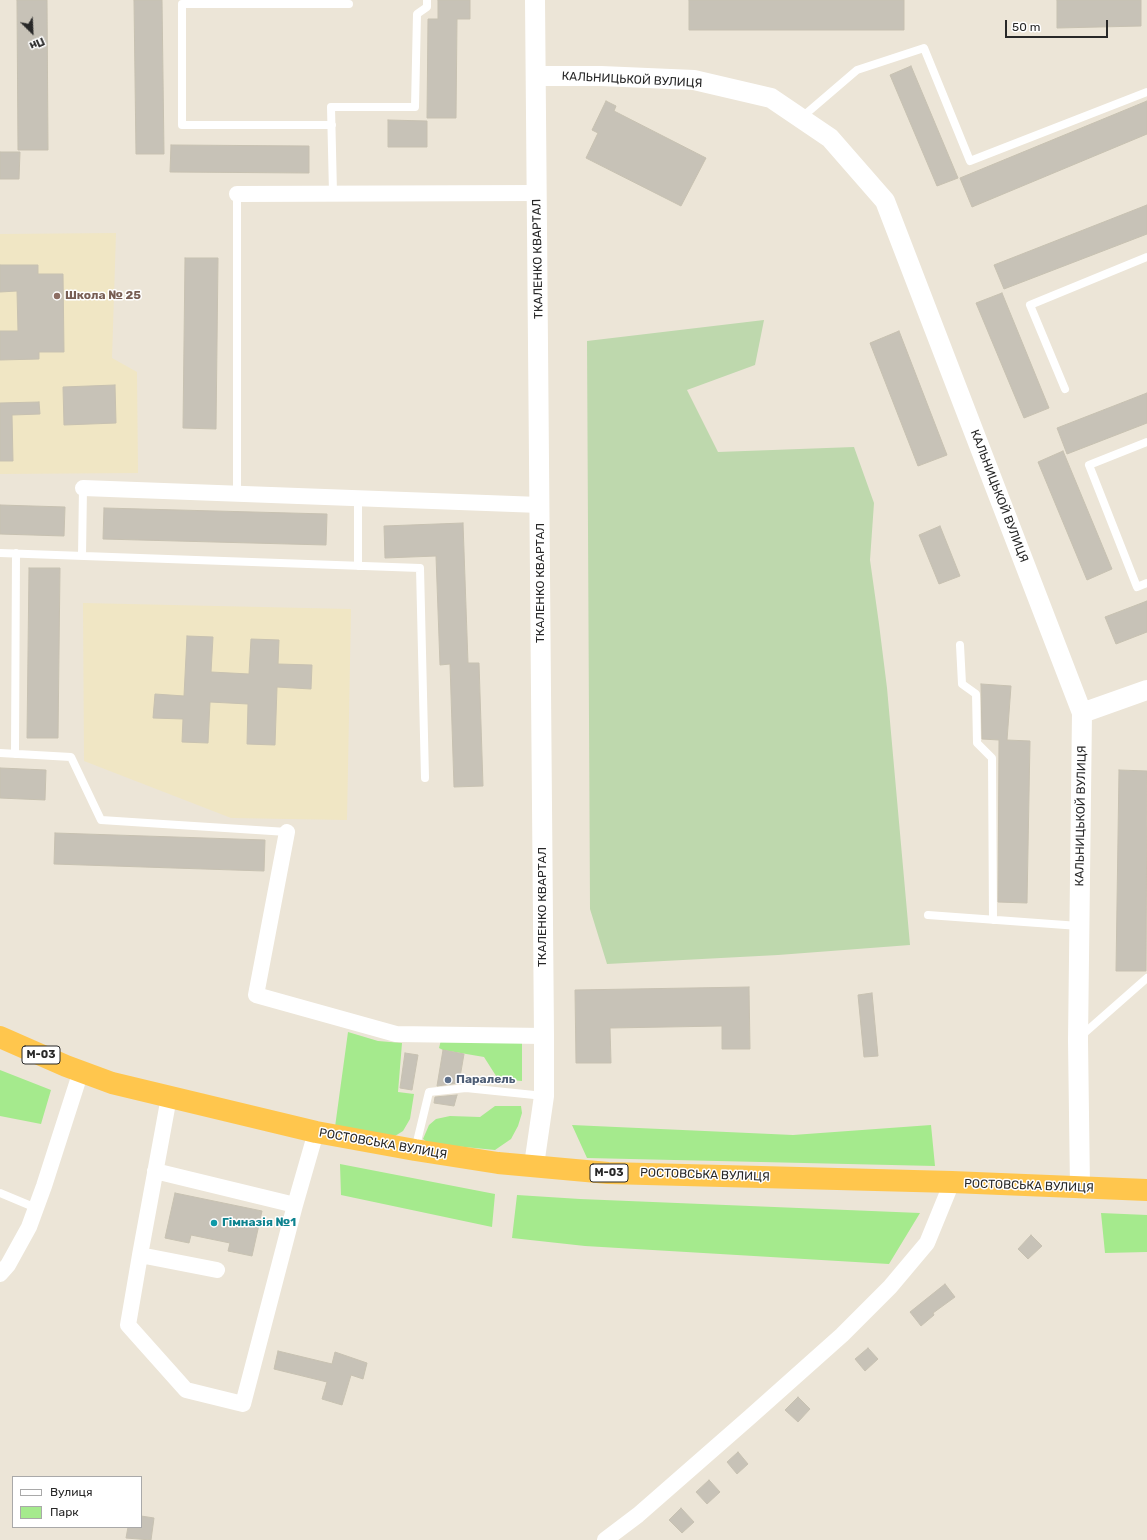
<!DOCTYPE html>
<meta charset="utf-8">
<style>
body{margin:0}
#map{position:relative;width:1147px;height:1540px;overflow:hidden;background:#ece5d7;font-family:Rubik,sans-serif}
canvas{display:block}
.legend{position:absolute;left:12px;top:1476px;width:130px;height:52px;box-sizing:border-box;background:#fff;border:1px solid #a9a9a9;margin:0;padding:5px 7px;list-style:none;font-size:12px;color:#282828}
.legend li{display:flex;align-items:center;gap:8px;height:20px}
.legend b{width:20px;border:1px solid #a9a9a9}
.north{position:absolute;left:12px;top:12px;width:40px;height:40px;-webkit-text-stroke:3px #fff;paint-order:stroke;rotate:156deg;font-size:11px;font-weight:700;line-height:16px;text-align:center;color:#282828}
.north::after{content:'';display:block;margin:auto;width:14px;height:18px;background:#282828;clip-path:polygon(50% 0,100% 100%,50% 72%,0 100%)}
.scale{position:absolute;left:1005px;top:20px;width:103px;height:18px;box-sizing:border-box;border:2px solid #282828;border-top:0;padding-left:5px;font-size:12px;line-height:14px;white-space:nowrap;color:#282828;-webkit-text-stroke:3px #fff;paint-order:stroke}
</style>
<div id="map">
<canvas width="1147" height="1540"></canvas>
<ul class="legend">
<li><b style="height:5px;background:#fff"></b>Вулиця</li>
<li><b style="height:11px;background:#a5ea8d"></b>Парк</li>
</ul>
<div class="north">Пн</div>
<div class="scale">50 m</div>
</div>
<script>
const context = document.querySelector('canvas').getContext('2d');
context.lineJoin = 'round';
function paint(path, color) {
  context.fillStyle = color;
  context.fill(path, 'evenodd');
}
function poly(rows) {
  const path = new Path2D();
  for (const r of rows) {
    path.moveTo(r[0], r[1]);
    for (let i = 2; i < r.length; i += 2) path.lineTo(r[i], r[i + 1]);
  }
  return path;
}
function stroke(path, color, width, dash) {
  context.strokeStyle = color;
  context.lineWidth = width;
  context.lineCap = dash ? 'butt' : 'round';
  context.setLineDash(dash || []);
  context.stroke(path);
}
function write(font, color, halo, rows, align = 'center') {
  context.font = font + ' Rubik,sans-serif';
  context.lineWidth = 3;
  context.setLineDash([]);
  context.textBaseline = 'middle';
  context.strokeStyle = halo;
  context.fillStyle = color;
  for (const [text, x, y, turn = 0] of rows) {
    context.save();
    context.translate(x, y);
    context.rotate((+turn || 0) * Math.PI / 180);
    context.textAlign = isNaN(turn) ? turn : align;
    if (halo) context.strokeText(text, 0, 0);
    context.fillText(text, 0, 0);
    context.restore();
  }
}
paint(poly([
 [116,233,112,358,137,372,138,473,0,474,0,234],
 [83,603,351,609,347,820,231,818,84,761]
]), '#f0e6c4');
paint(poly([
 [348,1032,378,1041,402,1043,398,1092,414,1094,410,1119,403,1131,395,1136,335,1127],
 [441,1040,522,1040,522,1081,498,1079,484,1057,443,1050,439,1048],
 [0,1070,51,1090,41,1124,0,1116],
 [495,1106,521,1106,522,1113,518,1126,511,1139,495,1150,434,1144,427,1142,423,1139,429,1125,436,1119,450,1116,480,1117],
 [572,1125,793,1135,931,1125,935,1166,587,1158],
 [340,1164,495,1194,492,1227,341,1195],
 [517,1195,580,1199,920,1213,889,1264,585,1246,512,1238],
 [1101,1213,1147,1215,1147,1252,1105,1253]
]), '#a5ea8d');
paint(poly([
 [764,320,755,365,687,390,718,452,854,447,874,503,870,560,879,624,887,688,910,945,778,955,607,964,590,909,587,341]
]), '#bed8ad');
const building = poly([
 [17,0,47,0,48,150,18,150,17,0],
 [134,0,162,0,164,154,136,154,134,0],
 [438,0,470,0,470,19,457,19,456,118,427,118,428,19,438,19,438,0],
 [689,0,904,0,904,30,689,30,689,0],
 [1057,0,1141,0,1141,26,1057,28,1057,0],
 [911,66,958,178,937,186,890,75,911,66],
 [606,101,616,106,614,111,706,158,681,206,586,158,598,133,592,130,606,101],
 [1147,101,1147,134,972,207,960,178,1147,101],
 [388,120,427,121,427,147,388,147,388,120],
 [171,145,309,146,309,173,170,172,171,145],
 [0,152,20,152,19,179,0,179,0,152],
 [1147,205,1147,234,1004,289,994,265,1147,205],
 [185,258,218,258,216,429,183,428,185,258],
 [0,265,38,265,38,274,63,274,64,352,39,352,39,359,0,360,0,331,18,331,17,291,0,292,0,265],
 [1002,293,1049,408,1024,418,976,303,1002,293],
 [899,331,947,455,918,466,870,343,899,331],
 [115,385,116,423,64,425,63,387,115,385],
 [1147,393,1147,423,1067,454,1057,428,1147,393],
 [39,402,40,414,12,415,13,461,0,461,0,403,39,402],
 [1063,451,1112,569,1087,580,1038,462,1063,451],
 [0,505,65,507,64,536,0,534,0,505],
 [104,508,327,514,326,545,103,539,104,508],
 [463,523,468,663,479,663,483,786,454,787,450,664,440,665,436,556,385,558,384,526,463,523],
 [940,526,960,576,939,584,919,535,940,526],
 [29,568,60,568,58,738,27,738,29,568],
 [1147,601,1147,632,1116,644,1105,617,1147,601],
 [187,636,213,637,211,672,249,674,251,639,279,640,278,664,312,665,311,689,277,687,275,745,247,744,248,704,210,702,208,743,182,742,183,719,153,718,155,694,184,696,187,636],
 [981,684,1011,686,1007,740,1030,741,1027,903,998,902,999,740,982,739,981,684],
 [0,768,46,770,45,800,0,798,0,768],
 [1119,770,1147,771,1146,971,1116,971,1119,770],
 [55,833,265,840,264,871,54,864,55,833],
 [749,987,750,1049,722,1049,722,1026,610,1028,611,1063,576,1063,575,990,749,987],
 [872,993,878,1056,864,1057,858,995,872,993],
 [443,1050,464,1054,459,1083,437,1086,443,1050],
 [405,1053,418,1055,412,1090,400,1088,405,1053],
 [457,1095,454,1106,434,1103,435,1097,457,1095],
 [175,1193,262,1211,252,1256,228,1251,230,1243,191,1235,189,1243,165,1238,175,1193],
 [1031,1235,1042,1246,1028,1259,1018,1249,1031,1235],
 [945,1284,955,1297,933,1313,934,1315,921,1326,910,1312,945,1284],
 [868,1348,878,1359,865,1371,855,1359,868,1348],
 [278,1351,332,1364,335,1352,367,1363,363,1379,351,1375,342,1405,322,1399,327,1382,274,1369,278,1351],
 [798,1397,810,1409,798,1422,785,1410,798,1397],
 [738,1452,748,1464,737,1474,727,1462,738,1452],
 [709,1480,720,1492,707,1504,696,1492,709,1480],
 [681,1508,694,1522,682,1533,669,1520,681,1508],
 [141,1516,154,1518,151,1540,126,1538,128,1527,141,1527,141,1516]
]);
paint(building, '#c7c2b7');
stroke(building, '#c7c1b1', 1);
stroke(poly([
 [801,118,857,70,924,48,970,161,1147,92],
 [332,125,182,125,182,4,349,4],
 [333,193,331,107,415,107,417,14,427,7,427,0],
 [1065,389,1030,305,1147,257],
 [1147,442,1089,465,1137,587,1147,583],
 [237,494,237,194],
 [0,553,420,568,425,778],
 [82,556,83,488],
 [358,566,358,498],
 [960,645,962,684,976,694,977,743,992,758,993,920],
 [0,753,71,757,101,820,287,832],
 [15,754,16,553],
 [928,915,1079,926],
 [1081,1036,1147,978],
 [415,1150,429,1092,466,1088,544,1096],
 [0,1193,36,1208]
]), '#fff', 8);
stroke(poly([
 [237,194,537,193],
 [83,488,540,505],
 [287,832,256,995,396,1034,544,1036],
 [169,1097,140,1255,217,1270],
 [155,1171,295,1205],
 [140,1255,128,1325,186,1390,243,1404,295,1205,316,1132],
 [0,1274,8,1265,29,1227,44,1186,81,1071],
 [605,1540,638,1515,750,1417,842,1335,890,1287,927,1243,952,1182]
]), '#fff', 16);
stroke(poly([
 [536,76,601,76,694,80,771,98,830,138,885,201,1082,713,1078,1040,1080,1188],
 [1082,713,1147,690],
 [534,1165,544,1096,544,1036,535,0]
]), '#fff', 20);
stroke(poly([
 [0,1037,66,1066,112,1083,316,1132,415,1150,498,1163,608,1173,952,1182,1147,1190]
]), '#ffc64d', 22);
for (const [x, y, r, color] of [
 [57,296,4,"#8d6e63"],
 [448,1080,4,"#5c6f8a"],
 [214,1223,4,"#0f9aa8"]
]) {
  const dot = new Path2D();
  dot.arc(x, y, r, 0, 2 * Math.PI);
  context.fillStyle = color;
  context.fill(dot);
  stroke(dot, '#fff', 1.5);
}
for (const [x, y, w] of [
 [41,1055,38],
 [609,1173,38]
]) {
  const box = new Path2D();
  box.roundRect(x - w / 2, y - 9, w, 18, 3);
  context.fillStyle = '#fff';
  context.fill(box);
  stroke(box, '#282828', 1);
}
write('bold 11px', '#282828', null, [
 ["М-03",41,1055],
 ["М-03",609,1173]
]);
write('12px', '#282828', '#fff', [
 ["КАЛЬНИЦЬКОЙ ВУЛИЦЯ",632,80,3],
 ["ТКАЛЕНКО КВАРТАЛ",538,259,-91],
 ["КАЛЬНИЦЬКОЙ ВУЛИЦЯ",999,496,69],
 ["ТКАЛЕНКО КВАРТАЛ",541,583,-90],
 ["КАЛЬНИЦЬКОЙ ВУЛИЦЯ",1081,816,-89],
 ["ТКАЛЕНКО КВАРТАЛ",543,907,-90],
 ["РОСТОВСЬКА ВУЛИЦЯ",383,1144,10],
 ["РОСТОВСЬКА ВУЛИЦЯ",705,1175,2],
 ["РОСТОВСЬКА ВУЛИЦЯ",1029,1186,2]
]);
write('bold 12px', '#785e54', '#fff', [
 ["Школа № 25",65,296]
], 'left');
write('bold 12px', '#4e5e75', '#fff', [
 ["Паралель",456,1080]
], 'left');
write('bold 12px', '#0d838f', '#fff', [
 ["Гімназія №1",222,1223]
], 'left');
</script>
